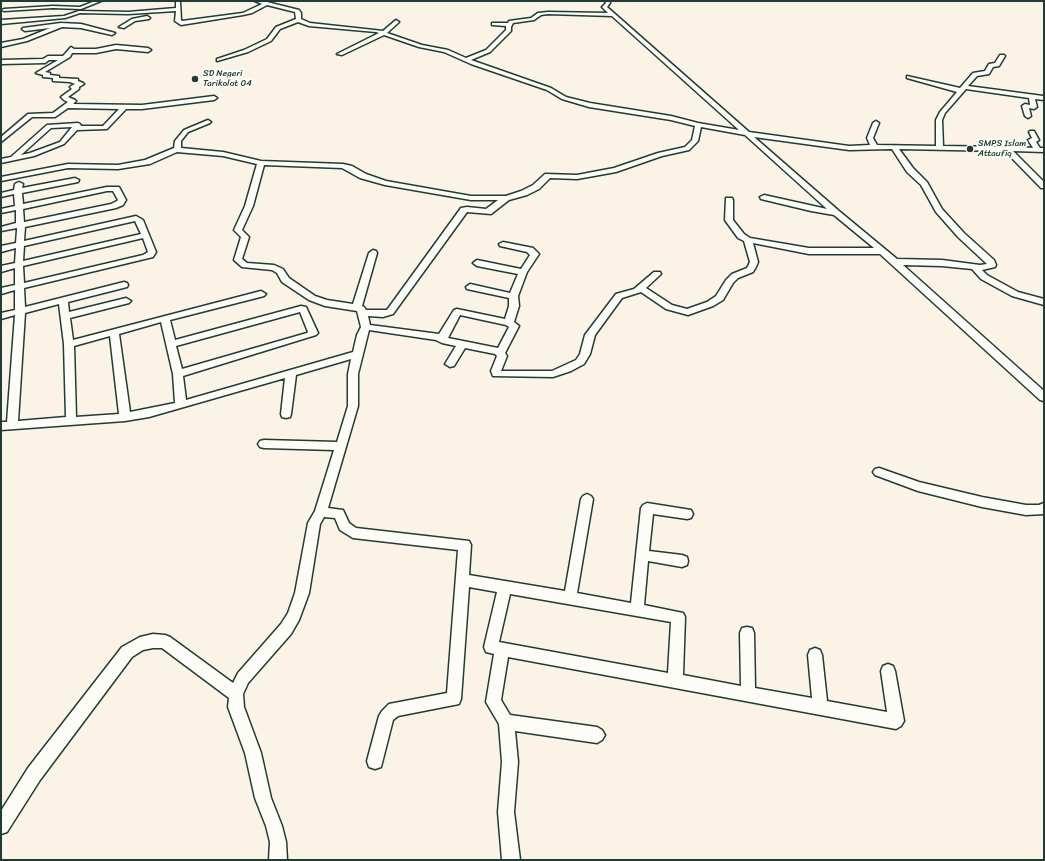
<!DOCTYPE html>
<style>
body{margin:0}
#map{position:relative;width:1045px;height:861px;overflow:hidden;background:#faf3e6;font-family:Sriracha,sans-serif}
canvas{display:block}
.frame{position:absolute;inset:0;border:2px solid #1f3d34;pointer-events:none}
</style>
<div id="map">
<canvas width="1045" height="861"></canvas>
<div class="frame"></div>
</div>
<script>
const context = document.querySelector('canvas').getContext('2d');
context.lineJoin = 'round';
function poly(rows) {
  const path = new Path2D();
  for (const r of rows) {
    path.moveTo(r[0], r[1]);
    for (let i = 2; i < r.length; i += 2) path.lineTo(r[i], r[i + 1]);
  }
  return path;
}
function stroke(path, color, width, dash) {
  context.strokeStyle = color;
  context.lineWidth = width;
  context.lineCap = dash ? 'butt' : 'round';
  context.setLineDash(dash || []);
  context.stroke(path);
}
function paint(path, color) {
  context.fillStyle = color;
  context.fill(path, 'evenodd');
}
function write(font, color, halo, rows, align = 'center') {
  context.font = font + ' Sriracha,sans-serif';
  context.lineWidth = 4;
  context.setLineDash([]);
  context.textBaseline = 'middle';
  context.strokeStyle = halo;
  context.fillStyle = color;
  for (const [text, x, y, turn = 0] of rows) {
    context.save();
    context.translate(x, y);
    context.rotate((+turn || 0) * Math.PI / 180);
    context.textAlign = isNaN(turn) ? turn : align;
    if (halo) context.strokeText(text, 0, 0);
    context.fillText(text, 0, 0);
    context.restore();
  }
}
const street = poly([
 [95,1,101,1,81,9,53,8,4,11,2,10,4,9,53,6,80,7,95,1],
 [176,1,180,1,181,20,182,21,243,13,262,4,255,1,263,1,299,10,301,13,301,19,310,23,383,31,396,20,399,22,398,23,387,33,422,45,448,50,466,58,486,50,506,30,506,26,492,25,492,23,508,23,509,21,531,18,538,13,548,12,608,13,602,7,606,3,605,1,609,1,610,3,607,7,749,132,849,146,870,145,867,138,873,123,876,121,879,123,873,138,877,145,936,146,936,120,940,112,957,92,907,78,907,76,960,88,973,73,985,71,989,64,995,63,1000,55,1004,55,1005,56,999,66,993,67,989,74,977,76,968,86,1043,96,1044,100,1035,99,1037,107,1034,109,1029,108,1031,116,1028,118,1025,116,1022,106,1025,104,1030,105,1029,98,966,89,945,113,942,120,943,146,1003,147,1006,146,1033,148,1028,140,1032,138,1029,132,1030,131,1034,131,1039,140,1036,142,1040,148,1044,148,1044,152,1013,151,1044,182,1044,188,1041,188,1005,151,899,149,913,168,927,182,942,209,964,233,994,260,996,265,995,267,982,270,987,275,1018,292,1044,299,1044,305,1012,296,981,279,972,269,942,266,903,265,1044,391,1044,401,1040,400,880,254,809,254,753,243,758,262,756,267,753,272,738,278,733,283,723,300,713,306,688,315,666,309,641,292,622,298,595,335,590,354,584,364,571,371,553,377,493,376,491,371,497,356,495,354,465,348,454,366,450,367,445,364,456,346,442,343,436,340,369,330,358,374,358,406,328,508,343,510,349,523,356,528,469,541,471,545,469,575,565,591,581,499,583,496,587,494,591,496,593,499,577,593,631,603,641,508,643,505,647,503,691,510,693,514,691,518,687,519,653,514,649,551,682,555,687,557,688,561,687,565,682,567,648,561,644,605,683,613,685,617,683,675,741,686,740,633,742,628,747,627,752,628,754,633,755,688,812,698,808,655,810,650,815,648,820,650,822,655,827,701,887,712,881,671,883,666,888,664,893,666,895,671,904,721,901,726,896,729,508,657,501,700,510,715,597,727,602,730,605,735,602,740,597,743,515,731,518,762,514,812,520,860,502,860,498,812,502,762,499,724,486,702,494,654,486,652,484,647,497,592,469,587,461,699,459,704,398,716,393,720,381,767,375,769,369,767,367,761,379,716,382,711,389,704,447,693,458,550,353,538,340,530,335,518,324,517,320,524,309,593,299,620,291,634,248,683,243,694,244,707,261,753,271,798,282,826,286,842,287,860,269,860,270,842,266,826,255,798,245,753,228,707,229,698,162,648,153,648,143,650,132,657,40,780,7,832,1,834,1,811,28,768,122,647,140,637,153,634,165,635,170,637,233,683,238,673,281,624,288,613,295,593,308,523,315,511,334,450,264,448,260,447,258,444,260,441,264,440,337,442,348,406,348,374,351,359,296,375,291,414,290,417,286,418,282,417,281,414,285,378,149,417,125,421,1,430,1,422,7,422,15,315,1,319,1,313,15,310,15,290,1,294,1,288,15,285,15,268,1,272,1,266,15,263,16,248,1,252,1,246,16,243,17,230,17,228,1,231,1,227,16,223,16,210,1,213,1,209,15,206,14,194,1,197,1,193,14,190,15,184,19,182,23,184,22,188,75,178,79,180,78,182,22,193,23,204,107,187,119,187,126,200,123,205,116,208,25,227,24,241,136,216,143,220,156,252,153,257,24,288,25,307,124,282,127,283,128,285,127,287,68,302,69,312,126,298,131,301,129,303,70,318,73,340,261,291,266,294,264,296,170,320,175,340,301,306,306,307,318,333,316,335,183,376,186,400,353,352,357,335,361,327,357,311,325,306,309,300,282,282,277,273,272,270,242,267,234,260,241,237,234,230,245,206,257,164,223,156,177,152,150,164,118,169,68,168,1,181,1,177,68,164,118,165,145,160,174,148,175,141,184,130,208,120,211,122,210,123,188,132,181,141,181,148,223,152,261,161,343,164,352,166,366,174,386,181,471,196,506,196,521,191,533,185,545,174,577,175,614,168,658,153,685,147,692,140,695,126,671,120,589,107,562,99,547,90,471,64,444,52,419,47,384,35,342,55,337,54,379,33,376,32,309,26,298,22,280,29,271,41,248,52,217,61,217,59,244,50,267,39,276,27,296,19,295,12,267,5,252,13,243,15,181,25,175,21,176,11,128,14,80,13,65,18,1,24,1,20,64,16,79,11,128,12,176,8,176,1],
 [548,14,612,16,739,130,698,123,671,116,590,103,566,97,551,88,471,60,490,52,511,31,511,27,513,23,534,20,541,15,548,14],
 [701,127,745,135,827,209,764,195,760,197,761,199,811,211,834,215,874,248,809,248,750,238,744,234,733,220,733,200,732,198,726,198,725,220,738,238,744,241,750,262,747,268,732,274,726,280,716,296,707,302,687,309,672,305,646,288,661,274,660,272,654,272,634,289,616,294,585,335,580,354,576,360,552,371,501,371,507,356,505,353,519,326,514,322,519,306,518,296,527,272,539,254,533,248,503,242,499,244,500,246,527,252,530,255,521,269,477,260,473,263,477,266,518,274,510,293,470,284,466,287,467,289,509,298,509,306,505,319,457,309,454,310,439,334,370,325,368,316,383,317,393,314,467,212,491,214,509,200,527,195,539,189,550,178,577,179,616,172,662,156,689,150,698,141,701,127],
 [754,137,849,150,892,149,907,172,921,185,936,212,958,237,987,264,980,265,942,260,897,259,839,211,754,137],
 [264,165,342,168,360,178,385,185,471,200,498,200,486,209,467,207,461,208,387,310,366,310,364,307,362,306,377,253,376,251,373,250,369,253,353,304,327,300,315,296,289,278,283,269,274,265,247,263,242,259,249,237,242,230,253,206,264,165],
 [107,191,113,191,118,200,117,201,111,204,24,222,23,209,107,191],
 [135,221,141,234,23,261,24,246,135,221],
 [143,238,148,252,143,255,24,283,23,266,143,238],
 [59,304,64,344,66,417,18,421,25,313,59,304],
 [300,312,308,332,307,333,182,369,176,346,300,312],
 [460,315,506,325,509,327,498,348,448,338,460,315],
 [161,322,173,374,175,403,130,412,119,334,161,322],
 [110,336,119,414,76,417,74,346,110,336],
 [510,594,671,622,668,673,499,642,510,594],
 [147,16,150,18,149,19,135,21,124,28,119,27,132,19,147,16],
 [61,23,81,24,115,33,112,35,81,28,62,27,27,41,1,47,1,43,23,39,50,28,25,31,22,29,23,28,61,23],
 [116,45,148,48,151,50,148,52,116,49,96,53,72,53,70,57,45,72,50,73,50,75,59,76,59,78,78,79,78,81,83,83,84,84,79,87,79,89,68,97,75,100,76,101,73,104,142,105,214,96,217,98,214,100,142,109,126,109,107,129,77,130,64,144,34,156,1,163,1,159,11,157,47,125,78,123,80,124,81,126,103,126,119,109,68,108,55,117,32,117,1,142,1,137,28,114,53,113,68,102,64,100,61,97,72,89,70,87,71,86,75,84,70,82,53,81,53,78,43,77,43,75,36,73,58,60,49,60,45,63,1,64,1,60,43,59,48,56,63,56,71,47,74,49,96,49,116,45],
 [72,127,60,142,30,153,21,155,51,128,72,127],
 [879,468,919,482,982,497,1026,505,1039,505,1044,503,1044,514,1026,515,982,507,918,491,875,475,873,472,875,469,879,468]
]);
stroke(street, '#1f3d34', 3);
paint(street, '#fdfcf7');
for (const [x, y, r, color] of [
 [195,79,4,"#1f3d34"],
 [970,149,4,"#1f3d34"]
]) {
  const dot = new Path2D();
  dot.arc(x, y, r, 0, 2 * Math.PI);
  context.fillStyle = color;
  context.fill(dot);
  stroke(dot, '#fdfcf7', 1.5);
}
write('9px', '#1f3d34', '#fdfcf7', [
 ["SD Negeri",203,74],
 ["Tarikolot 04",203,84],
 ["SMPS Islam",978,144],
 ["Attaufiq",978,154]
], 'left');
</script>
